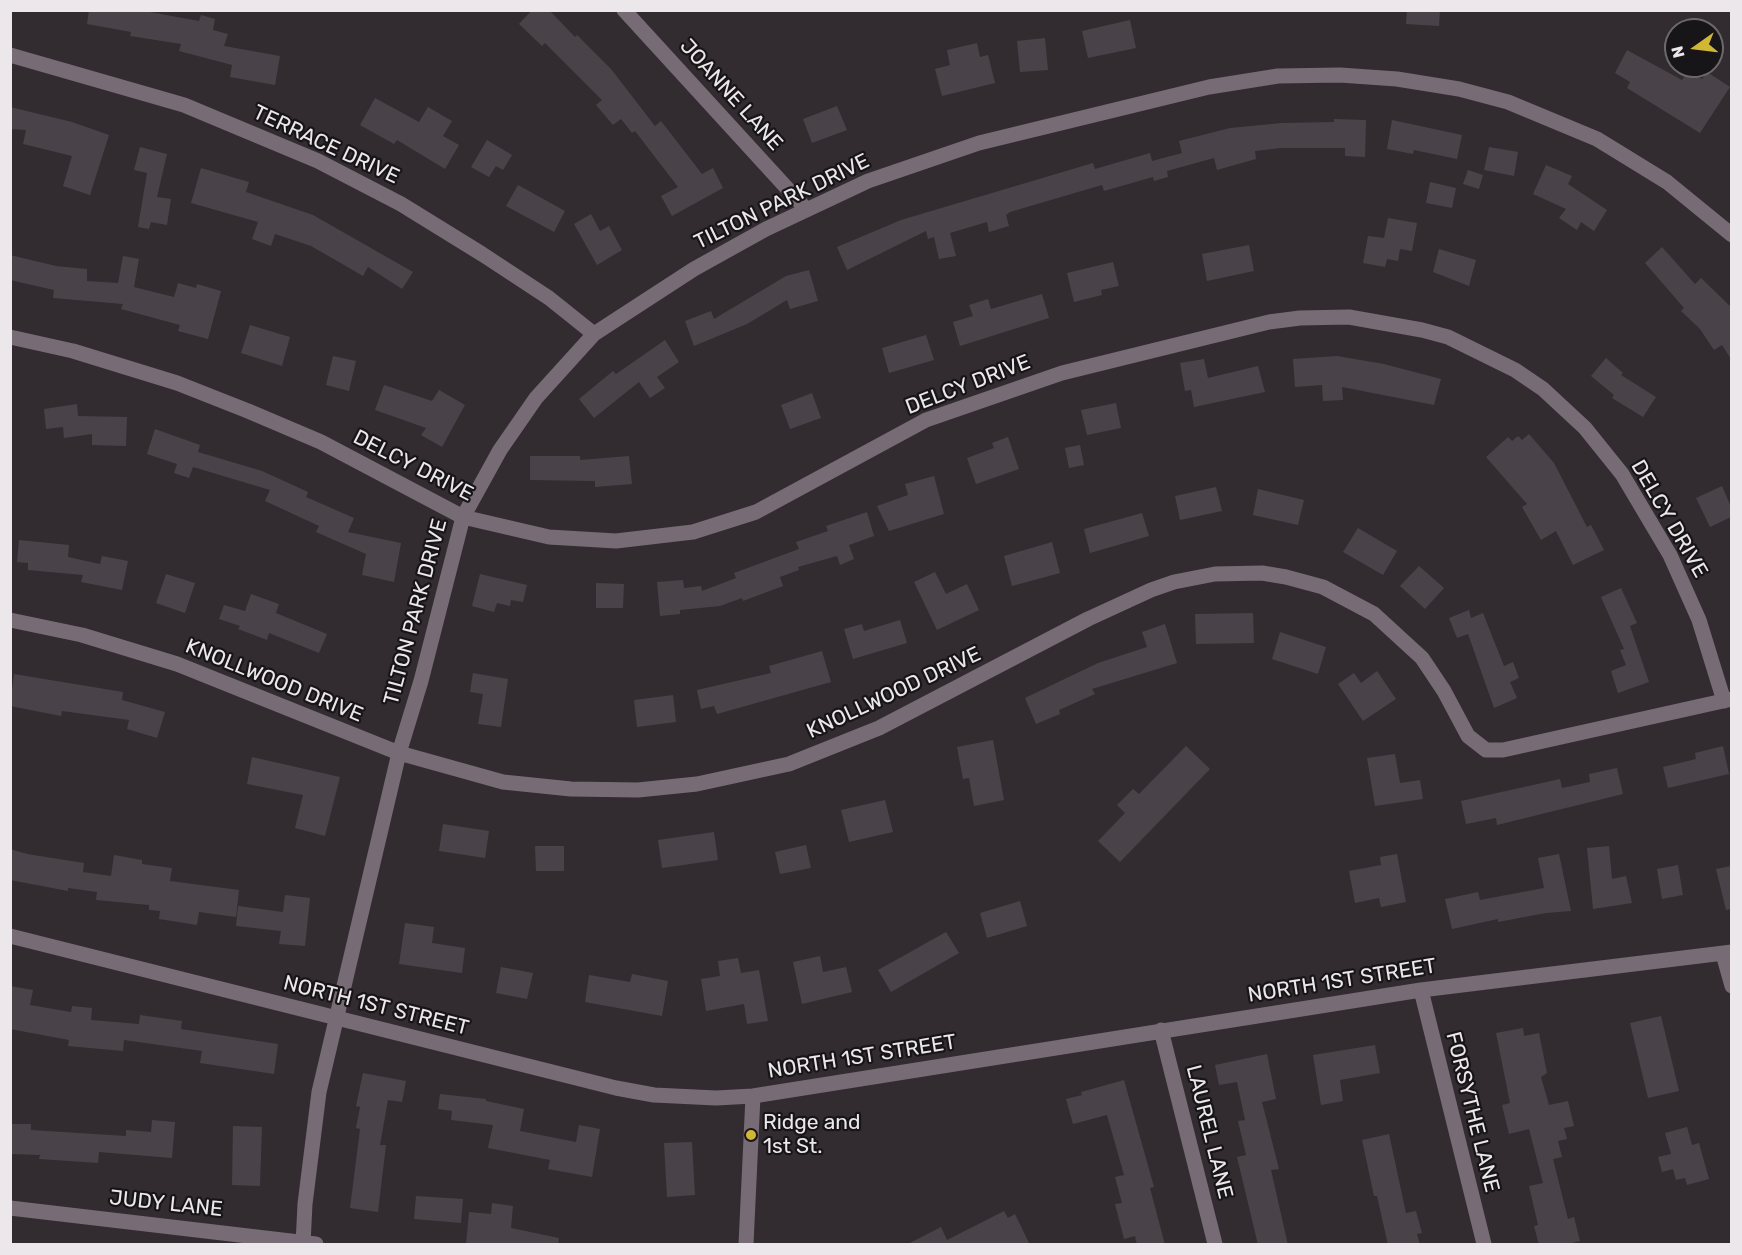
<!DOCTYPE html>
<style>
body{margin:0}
#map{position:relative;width:1742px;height:1255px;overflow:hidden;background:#322c31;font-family:Rubik,sans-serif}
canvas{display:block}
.frame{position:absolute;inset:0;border:12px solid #ebe7eb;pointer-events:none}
.north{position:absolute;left:1664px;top:18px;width:60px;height:60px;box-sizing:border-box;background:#181518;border:2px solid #6c696c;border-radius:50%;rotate:256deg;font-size:16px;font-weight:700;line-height:24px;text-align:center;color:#ebe7eb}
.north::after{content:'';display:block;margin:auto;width:21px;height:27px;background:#d1b736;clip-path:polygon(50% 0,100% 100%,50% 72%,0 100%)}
</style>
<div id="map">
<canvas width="1742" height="1255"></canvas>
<div class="frame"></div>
<div class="north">N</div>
</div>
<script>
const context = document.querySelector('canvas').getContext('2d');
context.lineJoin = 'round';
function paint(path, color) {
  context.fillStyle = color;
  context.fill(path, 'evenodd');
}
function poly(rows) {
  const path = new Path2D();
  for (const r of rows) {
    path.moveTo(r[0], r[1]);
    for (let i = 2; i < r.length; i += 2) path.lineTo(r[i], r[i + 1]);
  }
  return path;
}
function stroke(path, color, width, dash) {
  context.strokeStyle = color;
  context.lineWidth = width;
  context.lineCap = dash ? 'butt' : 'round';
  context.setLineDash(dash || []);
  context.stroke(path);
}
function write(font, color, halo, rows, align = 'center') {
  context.font = font + ' Rubik,sans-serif';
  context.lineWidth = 4.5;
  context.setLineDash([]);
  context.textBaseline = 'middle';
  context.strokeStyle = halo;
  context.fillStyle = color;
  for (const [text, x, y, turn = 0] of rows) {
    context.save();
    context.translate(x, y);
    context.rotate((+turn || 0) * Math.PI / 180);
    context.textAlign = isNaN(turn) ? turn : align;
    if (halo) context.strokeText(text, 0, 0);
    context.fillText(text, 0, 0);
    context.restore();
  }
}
paint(poly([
 [89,10,139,10,199,21,201,15,215,19,213,30,228,34,224,46,280,56,275,85,230,77,232,65,179,51,181,44,130,36,131,32,87,24],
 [532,10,549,10,575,37,577,35,611,69,655,126,661,121,702,174,713,168,723,188,672,216,661,196,678,187,635,131,632,133,621,119,613,125,596,105,602,100,545,43,542,46,519,24],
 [1407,10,1440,10,1439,26,1406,24],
 [1130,20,1136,48,1088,58,1082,31],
 [1045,38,1048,70,1020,72,1017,41],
 [977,43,980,57,988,55,995,83,942,96,935,69,950,65,947,50],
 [1627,50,1682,80,1689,70,1702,79,1707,72,1730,87,1700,133,1627,88,1630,82,1615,73],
 [375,98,419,122,428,107,452,121,443,136,459,145,445,169,397,140,394,144,360,125],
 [837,106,847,130,812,143,803,119],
 [10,107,72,122,109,135,90,195,63,186,72,156,23,144,26,130,10,129],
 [1334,119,1366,120,1365,157,1345,156,1345,148,1281,148,1255,151,1256,159,1217,170,1214,158,1167,171,1168,177,1154,181,1153,177,1104,191,1102,185,1010,212,1006,215,1009,226,989,232,987,222,950,233,956,256,939,259,934,237,928,239,926,231,847,270,837,247,901,220,1093,163,1095,169,1150,153,1152,161,1182,153,1179,141,1230,128,1282,123,1334,122],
 [1392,120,1462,135,1457,159,1414,150,1413,154,1387,149],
 [487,140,512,155,503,170,496,166,489,177,471,167],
 [140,147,167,154,157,197,171,199,167,225,151,222,149,229,138,227,147,173,134,170],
 [1489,147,1518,152,1514,176,1484,170],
 [1546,165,1572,176,1568,184,1607,210,1594,231,1581,222,1577,230,1559,218,1566,209,1533,194],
 [201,168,249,182,246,192,313,215,413,272,402,289,368,267,363,276,311,246,275,234,271,246,252,239,258,222,191,203],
 [1468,170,1483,175,1479,189,1463,184],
 [1430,182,1456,188,1452,208,1426,203],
 [518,185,565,211,554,232,506,206],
 [591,214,600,231,609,226,622,250,597,265,574,224],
 [1388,218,1417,223,1412,251,1400,249,1398,261,1387,259,1385,267,1363,263,1368,236,1384,238],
 [1249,245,1254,271,1207,281,1202,254],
 [1662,247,1695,284,1701,278,1731,307,1731,359,1722,345,1714,350,1700,329,1681,311,1684,308,1645,263],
 [1439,249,1476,260,1469,286,1433,272],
 [10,255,56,266,87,269,87,281,118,283,123,256,139,259,134,287,174,297,178,283,196,288,197,284,221,291,208,339,178,331,180,325,121,309,123,304,53,298,54,290,10,280],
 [1113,262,1119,286,1101,290,1102,295,1074,302,1067,273],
 [809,270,818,301,790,309,787,300,747,324,694,346,685,321,711,311,714,319,786,276],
 [1042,294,1049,318,960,346,953,322,973,316,969,305,988,299,991,309],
 [250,325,290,337,282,366,241,353],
 [926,335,934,360,889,373,882,348],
 [665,340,679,362,657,377,665,388,650,398,639,382,594,418,579,399,613,371,616,374],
 [333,356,356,361,349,391,326,385],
 [1337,356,1384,364,1441,379,1434,405,1342,387,1343,400,1323,401,1322,385,1295,387,1293,359],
 [1606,358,1623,373,1621,375,1656,397,1643,417,1612,398,1614,395,1591,376],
 [1204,359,1208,378,1258,366,1265,392,1194,407,1191,390,1185,391,1180,363],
 [384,385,432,401,439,390,465,405,442,447,421,435,426,428,375,410],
 [812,393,821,418,790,429,781,405],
 [1116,403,1121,428,1087,435,1081,410],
 [77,404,78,416,127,417,126,446,92,445,92,434,64,438,63,427,46,429,44,409],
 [155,429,200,445,198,452,262,471,308,492,306,497,354,518,348,532,401,543,394,582,362,575,366,554,316,532,319,526,265,501,270,490,193,467,189,478,174,473,177,464,147,454],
 [1529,434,1554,463,1587,527,1591,525,1604,550,1573,565,1556,531,1541,540,1522,507,1527,504,1486,457,1508,437,1512,441,1518,436,1522,440],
 [1008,437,1019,469,976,484,967,458,994,448,992,443],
 [1080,445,1084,465,1069,468,1065,448],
 [530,456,580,456,580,460,629,456,632,484,595,487,595,481,530,480],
 [934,476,944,514,889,531,877,506,908,495,905,484],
 [1722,486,1731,507,1731,517,1710,527,1696,498],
 [1216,487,1222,511,1180,520,1175,496],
 [1258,489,1304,500,1298,525,1253,515],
 [867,512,874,536,849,545,854,559,840,565,837,556,798,567,799,570,780,577,783,586,743,601,742,598,720,606,680,610,680,614,660,616,657,582,683,580,684,588,701,586,702,591,736,578,734,573,799,549,796,542,828,531,826,526],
 [1142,513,1149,536,1090,553,1084,529],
 [1358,528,1397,551,1383,575,1343,552],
 [19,540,69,545,68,557,100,564,102,556,128,561,122,590,81,582,83,575,28,570,28,563,17,562],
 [1052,542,1060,573,1012,586,1004,556],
 [1419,566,1444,588,1425,609,1400,586],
 [935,572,946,594,967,584,979,610,937,630,914,582],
 [166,574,195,583,185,613,156,603],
 [480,574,527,585,523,602,511,600,510,606,497,603,494,612,472,606],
 [596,583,624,584,623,608,596,608],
 [1621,588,1637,623,1630,626,1649,682,1618,693,1611,671,1626,665,1620,650,1624,649,1601,597],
 [251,594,279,604,276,613,327,634,319,653,269,633,267,640,238,629,240,626,219,619,224,605,245,611],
 [1469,610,1471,618,1483,613,1504,666,1513,662,1519,678,1510,682,1517,698,1494,708,1468,634,1457,638,1449,618],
 [1253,613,1254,643,1196,644,1195,614],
 [900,620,907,643,853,659,844,629,862,624,864,631],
 [1165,624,1177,663,1092,689,1095,694,1059,710,1060,714,1036,724,1025,698,1098,663,1147,647,1142,632],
 [1280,632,1326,647,1318,674,1272,659],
 [822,651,831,682,717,714,714,706,701,709,697,690,771,673,769,666],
 [1377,671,1396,699,1363,721,1338,684,1354,673,1361,683],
 [473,673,508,679,501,727,478,724,483,694,470,692],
 [14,674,123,692,122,700,165,712,157,738,127,729,129,720,62,711,61,716,10,706],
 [673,695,676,722,637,727,634,700],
 [993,740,1004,800,974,806,969,778,963,779,957,747],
 [1186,746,1210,769,1120,862,1098,841,1125,813,1117,805,1133,789,1139,794],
 [1723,746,1729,774,1668,788,1663,767,1696,759,1695,753],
 [1395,754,1400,783,1420,780,1423,799,1375,806,1367,758],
 [252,757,340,777,325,836,295,828,303,795,247,784],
 [1617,768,1623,794,1497,825,1496,818,1466,824,1461,801,1560,779,1562,788,1590,782,1589,774],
 [885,800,893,832,849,842,841,810],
 [443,824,489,831,485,858,439,851],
 [714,832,718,860,662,868,658,840],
 [806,845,811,868,780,874,775,852],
 [535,846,564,846,564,871,536,871],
 [1609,846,1612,879,1626,876,1632,903,1593,909,1587,848],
 [10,849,27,854,84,863,83,872,111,876,114,855,142,860,142,864,172,868,170,881,239,890,236,917,199,912,197,925,159,919,160,911,149,910,149,905,96,900,97,892,68,888,68,891,10,880],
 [1397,854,1406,902,1381,907,1379,898,1355,903,1349,871,1381,865,1380,857],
 [1559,854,1571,911,1546,913,1498,922,1498,919,1452,929,1445,899,1478,892,1480,900,1544,888,1538,858],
 [1678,865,1683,895,1662,899,1657,869],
 [1731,866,1731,909,1726,910,1716,869],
 [285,895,310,898,305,946,279,944,281,931,236,926,238,906,283,912],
 [1020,901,1027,926,987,938,980,913],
 [405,923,434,927,432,943,465,948,462,973,399,964],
 [946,932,959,953,891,992,878,970],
 [820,956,823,972,846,967,852,992,802,1004,793,962],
 [738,958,741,973,759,970,768,1021,747,1024,744,1004,706,1011,701,979,720,976,718,961],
 [501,967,533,973,527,999,496,993],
 [632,974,668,981,662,1016,585,1002,589,975,630,982],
 [10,986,33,990,30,1005,71,1012,72,1006,92,1008,91,1020,139,1024,140,1015,182,1021,181,1029,278,1044,274,1074,200,1063,202,1051,124,1040,123,1051,68,1046,69,1040,10,1029],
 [1661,1016,1679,1091,1648,1098,1630,1023],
 [1523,1028,1524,1036,1539,1033,1547,1073,1541,1077,1549,1105,1568,1101,1574,1126,1564,1128,1567,1139,1558,1141,1562,1157,1553,1159,1568,1219,1574,1217,1580,1241,1564,1245,1539,1245,1534,1226,1538,1225,1529,1186,1543,1183,1529,1129,1509,1134,1502,1105,1510,1103,1496,1033],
 [1375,1045,1380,1073,1340,1080,1343,1101,1321,1105,1313,1055],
 [1267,1054,1276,1099,1262,1102,1279,1169,1271,1170,1288,1245,1258,1245,1237,1157,1246,1155,1238,1121,1245,1120,1237,1082,1219,1085,1215,1065],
 [363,1073,406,1081,402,1102,388,1100,380,1145,386,1145,378,1212,350,1208,360,1129,356,1128,360,1107,356,1106],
 [1124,1080,1154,1187,1150,1188,1165,1245,1137,1245,1135,1236,1124,1239,1115,1204,1122,1203,1115,1177,1124,1175,1107,1115,1073,1124,1066,1099,1082,1095,1081,1092],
 [440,1094,486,1099,486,1101,524,1109,520,1131,576,1142,579,1125,600,1129,592,1177,548,1169,550,1160,488,1148,493,1125,451,1120,452,1111,438,1109],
 [152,1120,175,1122,172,1158,99,1152,98,1163,39,1159,40,1155,10,1154,10,1124,31,1124,31,1130,126,1136,126,1130,151,1132],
 [233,1126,262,1127,260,1186,232,1185],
 [1687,1127,1692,1145,1699,1143,1709,1179,1687,1185,1685,1178,1676,1180,1673,1169,1662,1172,1658,1157,1671,1154,1665,1133],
 [1389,1134,1406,1213,1416,1211,1422,1233,1417,1234,1420,1245,1388,1245,1377,1196,1374,1196,1362,1140],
 [692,1142,695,1195,667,1197,664,1143],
 [416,1196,463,1199,461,1223,414,1219],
 [492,1203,513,1206,511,1228,559,1238,558,1245,466,1245,469,1212,491,1214],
 [1004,1211,1008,1218,1015,1214,1030,1245,906,1245,941,1227,947,1240]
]), '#494349');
stroke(poly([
 [624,10,806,209],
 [10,55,184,105,318,161,401,204,482,254,549,298,594,334],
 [10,337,73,351,177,383,248,411,321,442,463,517,549,537,616,541,693,532,756,512,926,420,1062,373,1269,322,1300,318,1349,317,1422,330,1448,337,1515,370,1543,389,1585,428,1622,474,1670,555,1699,620,1724,701],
 [10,620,82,635,177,664,399,753,503,782,571,789,638,790,697,784,789,764,879,728,1088,619,1151,590,1174,582,1215,574,1262,573,1286,577,1323,587,1374,614,1422,658,1444,691,1468,736,1486,750,1503,750,1732,699],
 [10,936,616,1088,654,1095,716,1098,753,1096,1421,990,1732,952],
 [1723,954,1732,986],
 [1421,990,1484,1244],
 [1161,1030,1215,1244],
 [10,1208,316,1244],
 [303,1244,305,1204,319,1092,399,753,421,681,463,517,500,450,536,398,594,334,694,269,766,229,868,181,979,143,1209,87,1278,76,1340,75,1397,79,1459,89,1508,102,1597,139,1667,182,1732,235],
 [746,1244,753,1096]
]), '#776c76', 15);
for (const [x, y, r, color] of [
 [751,1135,6,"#d1b736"]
]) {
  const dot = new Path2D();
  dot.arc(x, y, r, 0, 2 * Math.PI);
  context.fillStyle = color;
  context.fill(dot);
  stroke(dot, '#181518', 2);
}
write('21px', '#ebe7eb', '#181518', [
 ["JOANNE LANE",731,95,48],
 ["TERRACE DRIVE",326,145,25],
 ["TILTON PARK DRIVE",782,202,-26],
 ["DELCY DRIVE",968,385,-21],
 ["DELCY DRIVE",413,466,27],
 ["DELCY DRIVE",1669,519,60],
 ["TILTON PARK DRIVE",416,612,-75],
 ["KNOLLWOOD DRIVE",274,681,22],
 ["KNOLLWOOD DRIVE",894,693,-25],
 ["NORTH 1ST STREET",1342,981,-9],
 ["NORTH 1ST STREET",376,1006,14],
 ["NORTH 1ST STREET",862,1057,-9],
 ["FORSYTHE LANE",1472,1112,76],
 ["LAUREL LANE",1209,1132,76],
 ["JUDY LANE",166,1204,6]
]);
write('21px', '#ebe7eb', '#181518', [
 ["Ridge and",763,1123],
 ["1st St.",763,1147]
], 'left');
</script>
